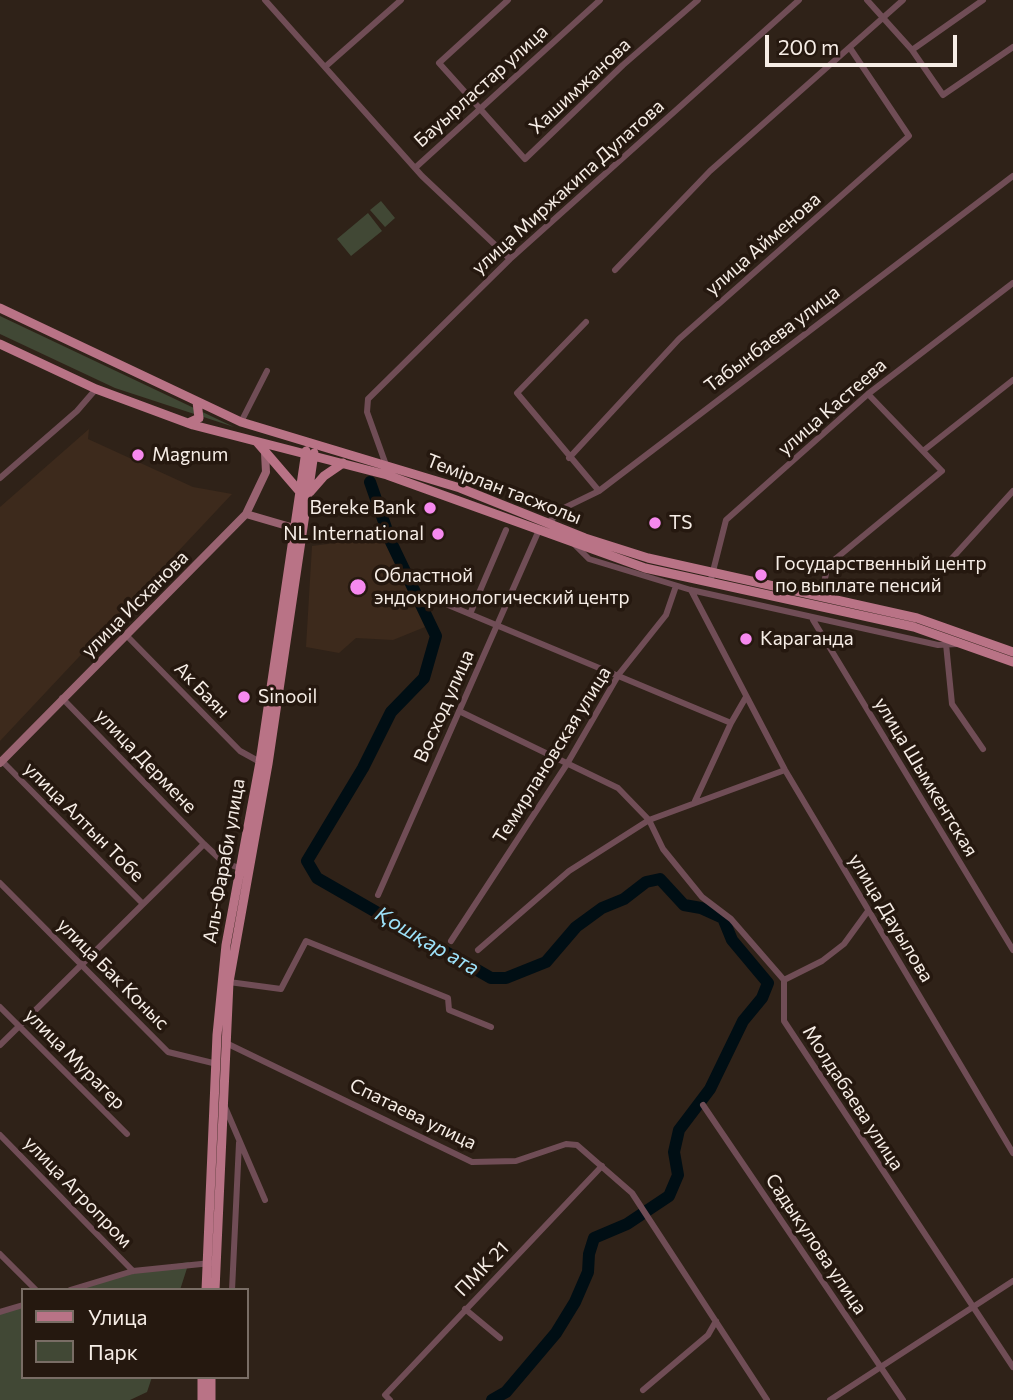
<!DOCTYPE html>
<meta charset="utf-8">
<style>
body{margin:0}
#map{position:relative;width:1013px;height:1400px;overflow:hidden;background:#2f2218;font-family:Commissioner,sans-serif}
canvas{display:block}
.legend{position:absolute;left:21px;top:1288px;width:228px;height:91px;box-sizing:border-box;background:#25180f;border:2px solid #796d65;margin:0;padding:9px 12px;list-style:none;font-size:21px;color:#f6ede6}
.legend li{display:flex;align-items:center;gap:14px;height:35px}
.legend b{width:35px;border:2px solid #796d65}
.scale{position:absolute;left:765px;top:35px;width:192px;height:32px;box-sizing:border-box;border:4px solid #f6ede6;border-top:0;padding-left:9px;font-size:21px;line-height:24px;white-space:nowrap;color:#f6ede6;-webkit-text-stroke:5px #25180f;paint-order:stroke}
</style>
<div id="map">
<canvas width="1013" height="1400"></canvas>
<ul class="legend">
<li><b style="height:9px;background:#b97386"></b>Улица</li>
<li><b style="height:19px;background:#414835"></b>Парк</li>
</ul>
<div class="scale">200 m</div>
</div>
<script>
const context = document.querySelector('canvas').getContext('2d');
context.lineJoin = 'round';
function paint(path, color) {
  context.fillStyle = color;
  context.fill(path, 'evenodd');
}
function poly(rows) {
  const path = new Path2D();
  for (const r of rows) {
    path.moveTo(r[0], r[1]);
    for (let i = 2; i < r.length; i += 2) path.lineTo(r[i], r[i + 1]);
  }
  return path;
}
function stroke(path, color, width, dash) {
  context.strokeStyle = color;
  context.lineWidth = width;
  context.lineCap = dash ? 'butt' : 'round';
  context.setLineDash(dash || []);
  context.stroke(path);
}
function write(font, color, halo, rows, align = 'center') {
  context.font = font + ' Commissioner,sans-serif';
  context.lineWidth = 7;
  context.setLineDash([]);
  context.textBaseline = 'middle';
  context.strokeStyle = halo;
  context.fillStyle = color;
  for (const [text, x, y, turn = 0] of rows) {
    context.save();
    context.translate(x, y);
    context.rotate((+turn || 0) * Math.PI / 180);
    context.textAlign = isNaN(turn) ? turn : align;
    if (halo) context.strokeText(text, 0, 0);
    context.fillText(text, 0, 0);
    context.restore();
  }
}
paint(poly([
 [89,429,88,439,193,487,232,494,0,741,0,507],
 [383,537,425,627,393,640,356,638,339,653,306,647,312,546]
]), '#3d2a1c');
paint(poly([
 [381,201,395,218,385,227,370,210],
 [368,213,382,231,351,256,337,239],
 [0,316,234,427,115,388,0,334],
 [189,1262,180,1290,70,1290,132,1271],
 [23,1305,23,1377,152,1377,147,1392,130,1400,0,1400,0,1312]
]), '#414835');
stroke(poly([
 [370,482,391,542,436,636,424,678,391,712,363,768,307,861,317,878,491,978,506,978,546,962,576,927,602,908,624,899,646,882,660,879,684,905,701,908,723,918,732,940,768,983,762,998,743,1021,710,1089,679,1130,674,1152,678,1175,669,1196,627,1224,594,1238,589,1254,588,1272,575,1302,556,1333,506,1392,492,1400]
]), '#000e14', 12);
stroke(poly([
 [265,0,422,176,510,259],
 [508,0,439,63,525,159,623,65,698,0],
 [867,0,912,50,943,95,1013,47],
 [912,50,983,0],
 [325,67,401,0],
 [415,168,600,0],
 [615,270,710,171,903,0],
 [586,322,517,393,599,491],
 [241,422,267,371],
 [923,451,1013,380],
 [569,458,679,339,909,136,850,48],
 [386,465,367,412,368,399,510,259,799,0],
 [0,478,77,411,96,389],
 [548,523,564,508,599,491,1013,176],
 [574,544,589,559,691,590,938,645,957,644],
 [945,566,1013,491],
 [710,583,726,520,868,394,1013,283],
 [691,590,785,770,1013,1153],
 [821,596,828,565,942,471,868,394],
 [441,602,731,723,746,697],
 [470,614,506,530],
 [813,620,1013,950],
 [126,635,240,751,260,762],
 [946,644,952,704,983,749],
 [62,698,204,844,224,863,240,868],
 [459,711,618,788,649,820,663,849,702,897,731,919,784,980,784,1021,1013,1367],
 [2,761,143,904],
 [695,801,731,723],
 [0,883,168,1052,217,1064],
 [378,895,539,530],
 [451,941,567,764,619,674,666,615,676,586],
 [478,950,569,871,649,820,785,770],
 [784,980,822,961,844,944,868,911],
 [229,982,281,989,306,941,448,998,449,1010,491,1027],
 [0,1007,127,1134],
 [226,1043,472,1162,516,1161,566,1144,577,1145,632,1193,767,1400],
 [0,1045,204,844],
 [703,1105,903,1400],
 [225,1107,265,1200],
 [0,1135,133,1271],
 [0,1254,36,1290],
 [70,1290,133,1271,211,1263],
 [232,1290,239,1143],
 [465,1309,500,1338],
 [0,1312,23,1305],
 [643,1390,708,1335,716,1321],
 [390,1400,385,1395,602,1166],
 [830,1400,1013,1281]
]), '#704d56', 6);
stroke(poly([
 [246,514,294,528],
 [0,763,246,514,266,472,265,453]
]), '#996371', 8);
stroke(poly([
 [0,308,241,422,460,488,585,538,648,558,917,618,1013,652],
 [0,344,96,389,193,425,387,475,645,568,914,627,1013,662],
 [188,423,199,418,197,402],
 [257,442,300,492],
 [310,492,324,476,343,463],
 [206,1290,217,1035,226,945,260,762,306,451],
 [215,1290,229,982,268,764,314,453],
 [202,1400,202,1377],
 [211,1400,211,1377]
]), '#b97386', 9);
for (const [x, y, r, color] of [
 [138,455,7,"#f689ee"],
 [430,508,7,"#f689ee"],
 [655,523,7,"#f689ee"],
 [438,534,7,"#f689ee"],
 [761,575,7,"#f689ee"],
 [358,587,9,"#f689ee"],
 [746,639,7,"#f689ee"],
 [244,697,7,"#f689ee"]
]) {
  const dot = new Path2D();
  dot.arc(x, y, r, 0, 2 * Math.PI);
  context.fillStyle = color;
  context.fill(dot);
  stroke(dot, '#25180f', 2.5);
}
write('19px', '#f6ede6', '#25180f', [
 ["Бауырластар улица",481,86,-42],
 ["Хашимжанова",580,86,-43],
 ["улица Миржакипа Дулатова",568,187,-42],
 ["улица Айменова",763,244,-41],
 ["Табынбаева улица",772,339,-37],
 ["улица Кастеева",832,407,-41],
 ["Темірлан тасжолы",504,489,21],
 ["улица Исханова",135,604,-45],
 ["Ак Баян",202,690,46],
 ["Восход улица",444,706,-66],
 ["Темирлановская улица",552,755,-58],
 ["улица Дермене",146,761,46],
 ["улица Шымкентская",926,777,59],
 ["улица Алтын Тобе",84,822,45],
 ["Аль-Фараби улица",224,861,-80],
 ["улица Дауылова",891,918,59],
 ["улица Бак Коныс",113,974,45],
 ["улица Мурагер",75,1059,45],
 ["Молдабаева улица",853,1098,57],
 ["Спатаева улица",413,1114,26],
 ["улица Агропром",78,1192,46],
 ["Садыкулова улица",816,1244,56],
 ["ПМК 21",482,1269,-46]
]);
write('19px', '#f6ede6', '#25180f', [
 ["Magnum",152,455],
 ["Bereke Bank",416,508,"right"],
 ["TS",669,523],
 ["NL International",424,534,"right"],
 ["Государственный центр",775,564],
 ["по выплате пенсий",775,586],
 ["Областной",374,576],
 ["эндокринологический центр",374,598],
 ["Караганда",760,639],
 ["Sinooil",258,697]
], 'left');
write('italic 21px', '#9ee3fb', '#25180f', [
 ["Қошқар ата",427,941,30]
]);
</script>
